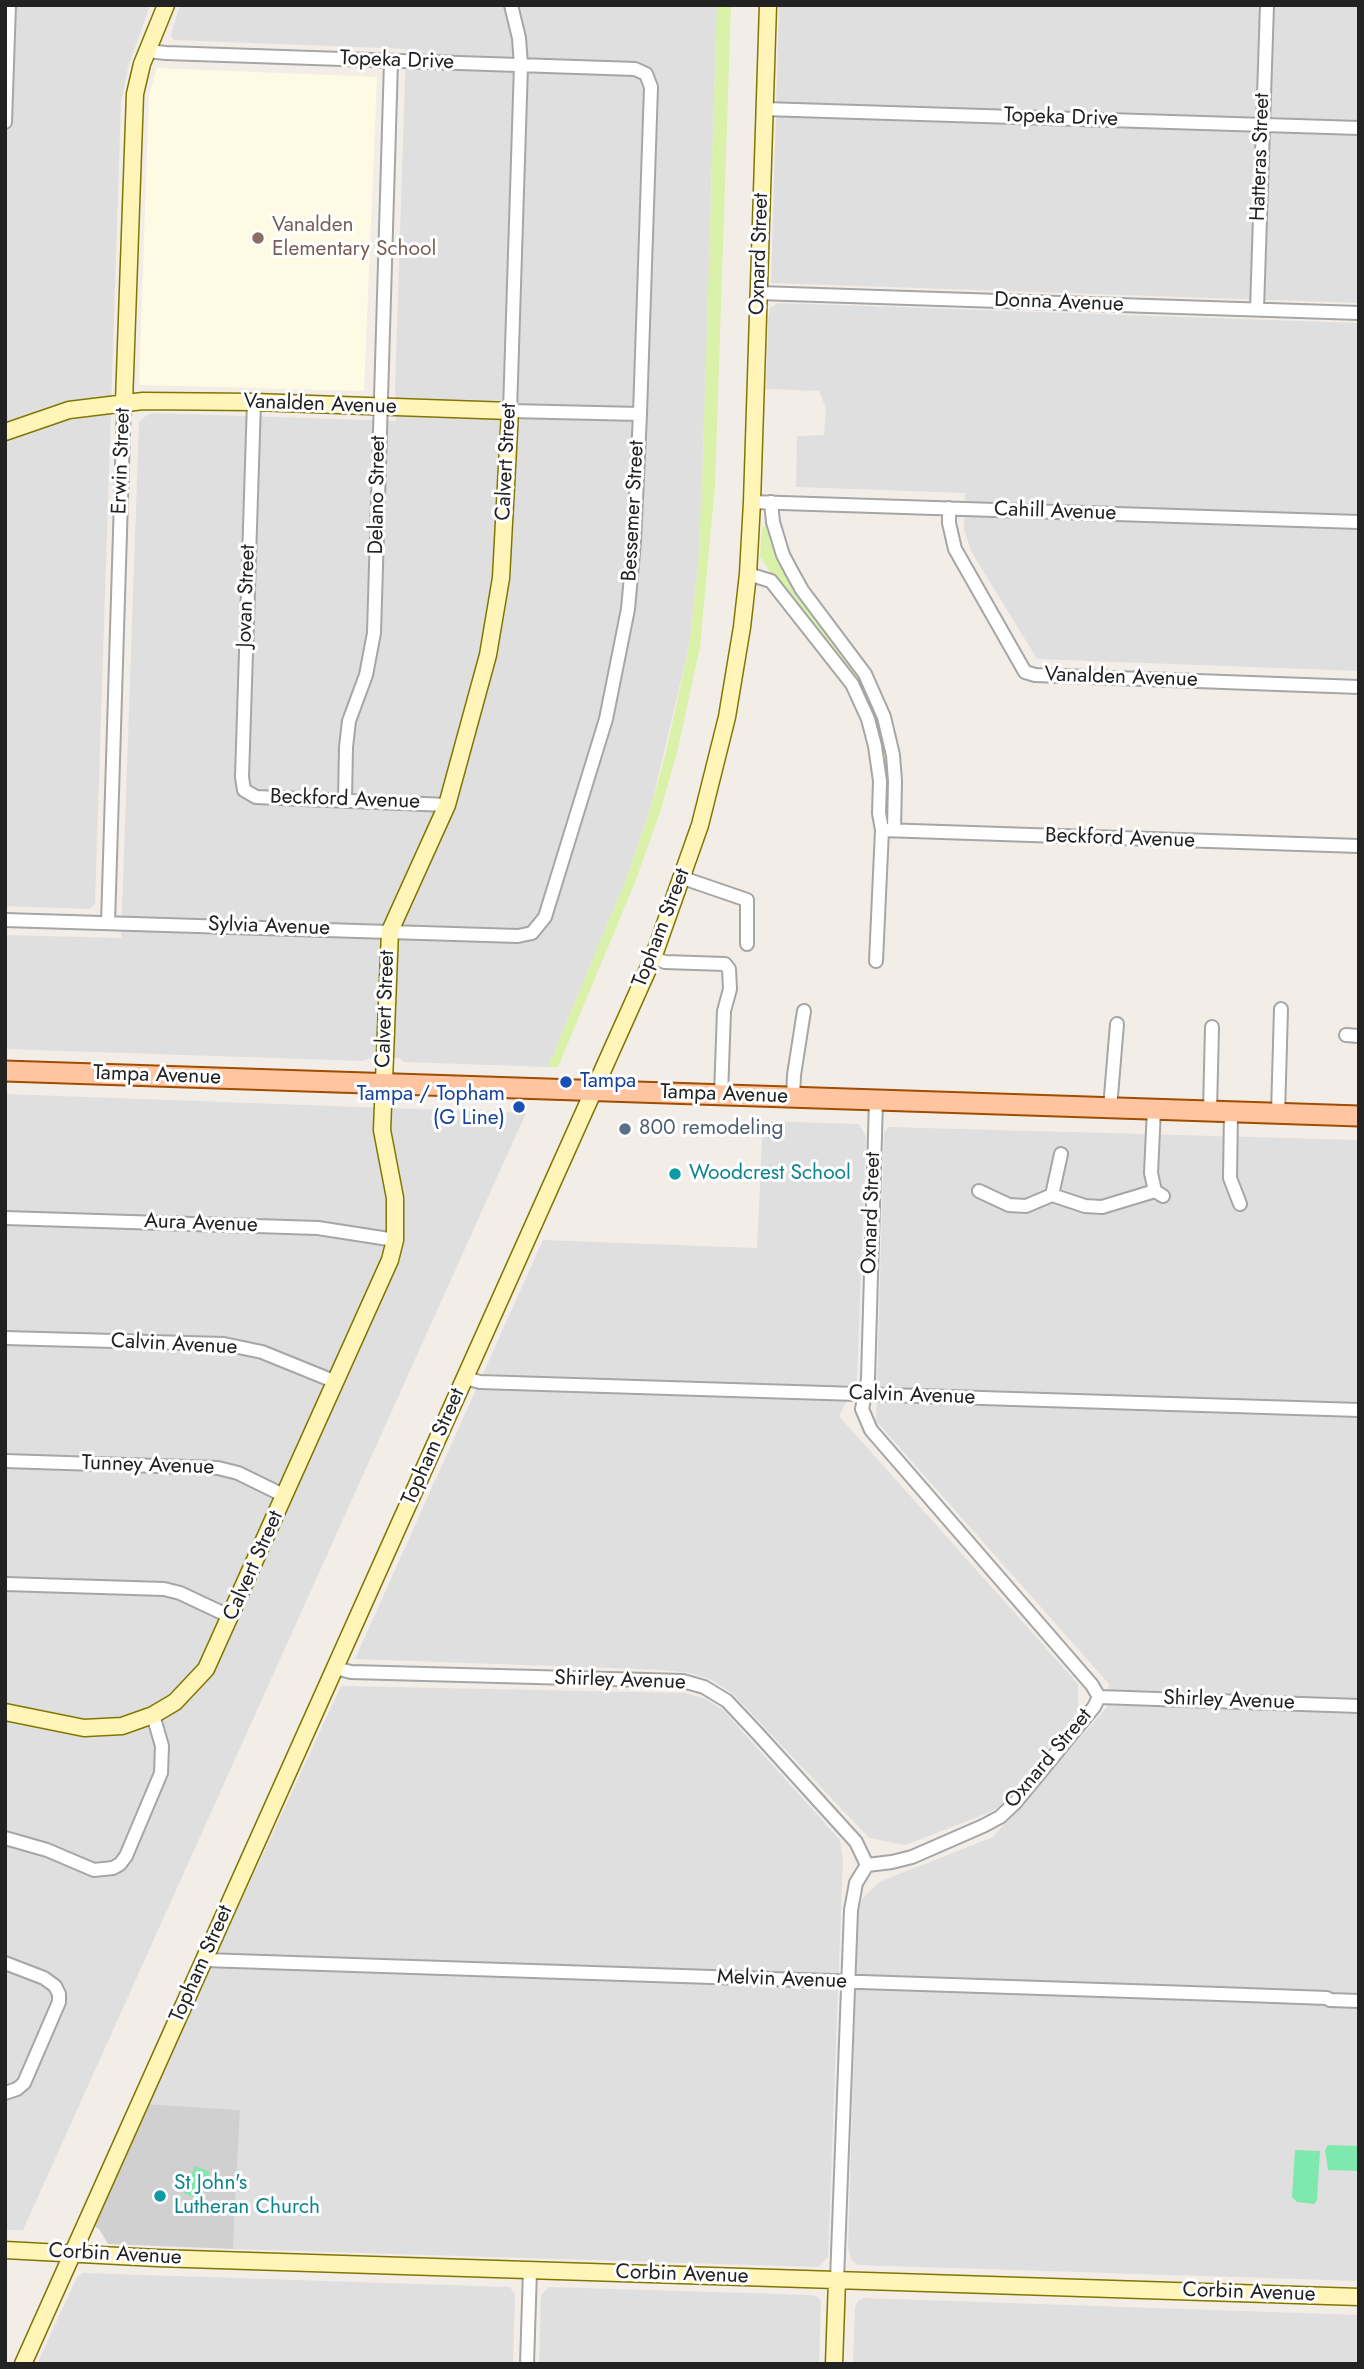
<!DOCTYPE html>
<style>
body{margin:0}
#map{position:relative;width:1364px;height:2369px;overflow:hidden;background:#f3ede8;font-family:Jost,sans-serif}
canvas{display:block}
.frame{position:absolute;inset:0;border:7px solid #222;pointer-events:none}
</style>
<div id="map">
<canvas width="1364" height="2369"></canvas>
<div class="frame"></div>
</div>
<script>
const context = document.querySelector('canvas').getContext('2d');
context.lineJoin = 'round';
function paint(path, color) {
  context.fillStyle = color;
  context.fill(path, 'evenodd');
}
function poly(rows) {
  const path = new Path2D();
  for (const r of rows) {
    path.moveTo(r[0], r[1]);
    for (let i = 2; i < r.length; i += 2) path.lineTo(r[i], r[i + 1]);
  }
  return path;
}
function stroke(path, color, width, dash) {
  context.strokeStyle = color;
  context.lineWidth = width;
  context.lineCap = dash ? 'butt' : 'round';
  context.setLineDash(dash || []);
  context.stroke(path);
}
function write(font, color, halo, rows, align = 'center') {
  context.font = font + ' Jost,sans-serif';
  context.lineWidth = 6;
  context.setLineDash([]);
  context.textBaseline = 'middle';
  context.strokeStyle = halo;
  context.fillStyle = color;
  for (const [text, x, y, turn = 0] of rows) {
    context.save();
    context.translate(x, y);
    context.rotate((+turn || 0) * Math.PI / 180);
    context.textAlign = isNaN(turn) ? turn : align;
    if (halo) context.strokeText(text, 0, 0);
    context.fillText(text, 0, 0);
    context.restore();
  }
}
paint(poly([
 [5,5,150,5,128,68,121,102,95,904,90,909,5,906],
 [180,5,717,5,702,487,698,568,689,646,651,807,627,877,548,1067,403,1062,400,1058,370,1058,363,1061,5,1049,5,935,121,938,139,422,147,415,154,413,396,421,395,388,406,49,174,40,171,35],
 [779,5,1359,5,1359,303,771,283],
 [778,303,1359,323,1359,671,1037,659,971,551,964,529,965,493,796,487,797,436,824,435,826,408,819,391,766,389,768,322,770,308],
 [5,1094,526,1113,23,2230,5,2230],
 [763,1121,859,1124,866,1136,857,1380,839,1416,1078,1684,1078,1711,1004,1804,988,1813,905,1845,869,1838,733,1694,710,1679,689,1673,664,1670,355,1659,543,1240,757,1248],
 [888,1127,1359,1140,1359,2281,858,2265,851,2259,848,2248,858,1911,862,1899,879,1882,993,1837,1107,1707,1109,1684,876,1421,884,1133],
 [341,1686,685,1693,706,1699,723,1710,840,1840,843,1859,828,2257,818,2267,233,2249,240,2110,147,2104],
 [83,2273,510,2287,515,2295,513,2364,37,2364,77,2277],
 [549,2287,812,2295,818,2297,821,2302,819,2364,539,2364,541,2295],
 [864,2298,1359,2315,1359,2364,853,2364,855,2307,858,2301]
]), '#e0dfdf');
paint(poly([
 [157,68,377,77,364,391,141,385,139,381,149,95]
]), '#fffae4');
paint(poly([
 [147,2104,240,2110,233,2249,108,2244,99,2229,94,2226]
]), '#d0d0d0');
paint(poly([
 [717,5,731,5,715,486,700,647,677,753,660,812,636,880,558,1067,548,1067,627,877,650,810,666,752,689,646,698,568,702,487],
 [766,524,769,525,788,576,806,606,856,672,877,714,890,758,890,811,885,812,873,724,760,557,762,527]
]), '#daf1aa');
paint(poly([
 [1328,2145,1359,2146,1359,2171,1328,2170,1325,2150],
 [1295,2150,1320,2151,1317,2200,1314,2204,1297,2202,1292,2197],
 [195,2166,210,2172,198,2199,184,2193]
]), '#7fe8ac');
const street = poly([
 [511,5,519,38,521,65,510,411,640,414],
 [764,109,1359,128],
 [5,122,9,5],
 [759,293,1359,313],
 [1257,309,1267,5],
 [254,402,242,777,244,790,256,797,447,805],
 [752,502,1359,522],
 [771,502,773,522,783,555,792,572,802,590,865,674,884,717,893,755,895,781,894,830],
 [949,508,949,523,955,549,1025,672,1035,675,1359,687],
 [748,574,771,581,852,684,868,719,875,746,880,781,879,813,882,830,876,961],
 [345,800,346,747,349,721,366,675,374,633,391,61],
 [882,830,1359,846],
 [683,878,747,900,747,944],
 [5,920,518,936,532,933,545,917,606,719,628,609,634,542,640,414,651,87,646,74,635,69,166,53,147,51],
 [108,923,124,402],
 [653,958,665,962,725,964,729,969,730,989,724,1011,721,1095],
 [1346,1035,1359,1036],
 [793,1097,794,1075,804,1011],
 [876,1100,868,1379,862,1409,871,1430,1092,1685,1099,1697],
 [1110,1108,1117,1024],
 [1154,1109,1151,1173,1155,1191,1163,1196],
 [1210,1111,1212,1027],
 [1231,1112,1230,1178,1240,1204],
 [1278,1114,1281,1009],
 [979,1191,1009,1205,1026,1206,1052,1195,1085,1206,1102,1207,1155,1191],
 [1052,1195,1061,1154],
 [5,1218,318,1228,395,1240],
 [5,1338,224,1344,262,1352,336,1382],
 [465,1378,480,1382,1359,1410],
 [5,1461,218,1468,238,1473,285,1496],
 [5,1584,164,1589,180,1593,231,1617],
 [335,1668,351,1672,683,1681,704,1687,727,1701,758,1734,856,1842,867,1865],
 [1099,1697,1359,1706],
 [5,1838,47,1850,94,1870,113,1868,120,1864,126,1856,161,1773,162,1746,153,1715],
 [204,1960,1220,1994,1327,1998,1330,2000,1359,2001],
 [5,1963,44,1978,55,1986,59,1994,59,2002,24,2083,17,2089,5,2093],
 [837,2280,851,1910,856,1883,867,1865,892,1862,912,1857,983,1826,1000,1817,1015,1803,1094,1707,1099,1697],
 [527,2364,530,2270]
]);
const secondary = poly([
 [124,402,135,94,142,64,166,5],
 [5,432,69,410,143,401,254,402,510,411,501,578,488,655,447,805,390,931,382,1130,395,1198,395,1240,390,1260,206,1669,175,1702,153,1715,122,1726,84,1728,5,1712],
 [5,2250,157,2258,1359,2297],
 [23,2364,653,958,700,825,727,717,742,627,748,574,752,502,768,5],
 [834,2364,837,2280]
]);
const primary = poly([
 [5,1071,1359,1116]
]);
stroke(street, '#a6a6a6', 16);
stroke(secondary, '#817700', 19);
stroke(primary, '#9f4d00', 23);
stroke(street, '#fff', 12);
stroke(secondary, '#fff5b9', 16);
stroke(primary, '#ffc4a0', 19);
for (const [x, y, r, color] of [
 [258,238,7,"#8d6e63"],
 [566,1082,7,"#1a4fb4"],
 [519,1107,7,"#1a4fb4"],
 [625,1129,7,"#5c6f8a"],
 [675,1174,7,"#0f9aa8"],
 [160,2196,7,"#0f9aa8"]
]) {
  const dot = new Path2D();
  dot.arc(x, y, r, 0, 2 * Math.PI);
  context.fillStyle = color;
  context.fill(dot);
  stroke(dot, '#fff', 2.5);
}
write('21px', '#222', '#fff', [
 ["Topeka Drive",397,61,2],
 ["Topeka Drive",1061,118,2],
 ["Hatteras Street",1261,157,-88],
 ["Oxnard Street",760,254,-88],
 ["Donna Avenue",1059,303,2],
 ["Vanalden Avenue",320,405,2],
 ["Erwin Street",122,461,-88],
 ["Calvert Street",507,462,-87],
 ["Delano Street",378,495,-89],
 ["Bessemer Street",634,511,-87],
 ["Cahill Avenue",1055,512,2],
 ["Jovan Street",247,596,-88],
 ["Vanalden Avenue",1121,678,2],
 ["Beckford Avenue",345,800,2],
 ["Beckford Avenue",1120,839,2],
 ["Sylvia Avenue",269,927,2],
 ["Topham Street",662,928,-69],
 ["Calvert Street",386,1009,-88],
 ["Tampa Avenue",157,1076,2],
 ["Tampa Avenue",724,1095,2],
 ["Oxnard Street",872,1213,-88],
 ["Aura Avenue",201,1224,2],
 ["Calvin Avenue",174,1345,3],
 ["Calvin Avenue",912,1396,2],
 ["Topham Street",434,1447,-66],
 ["Tunney Avenue",148,1466,2],
 ["Calvert Street",254,1566,-66],
 ["Shirley Avenue",620,1681,2],
 ["Shirley Avenue",1229,1701,2],
 ["Oxnard Street",1049,1759,-50],
 ["Topham Street",202,1964,-66],
 ["Melvin Avenue",782,1980,2],
 ["Corbin Avenue",115,2255,3],
 ["Corbin Avenue",682,2275,2],
 ["Corbin Avenue",1249,2293,2]
]);
write('21px', '#785e54', '#fff', [
 ["Vanalden",272,226],
 ["Elementary School",272,250]
], 'left');
write('21px', '#164399', '#fff', [
 ["Tampa",580,1082],
 ["Tampa / Topham",505,1095,"right"],
 ["(G Line)",505,1119,"right"]
], 'left');
write('21px', '#4e5e75', '#fff', [
 ["800 remodeling",639,1129]
], 'left');
write('21px', '#0d838f', '#fff', [
 ["Woodcrest School",689,1174],
 ["St John's",174,2184],
 ["Lutheran Church",174,2208]
], 'left');
</script>
